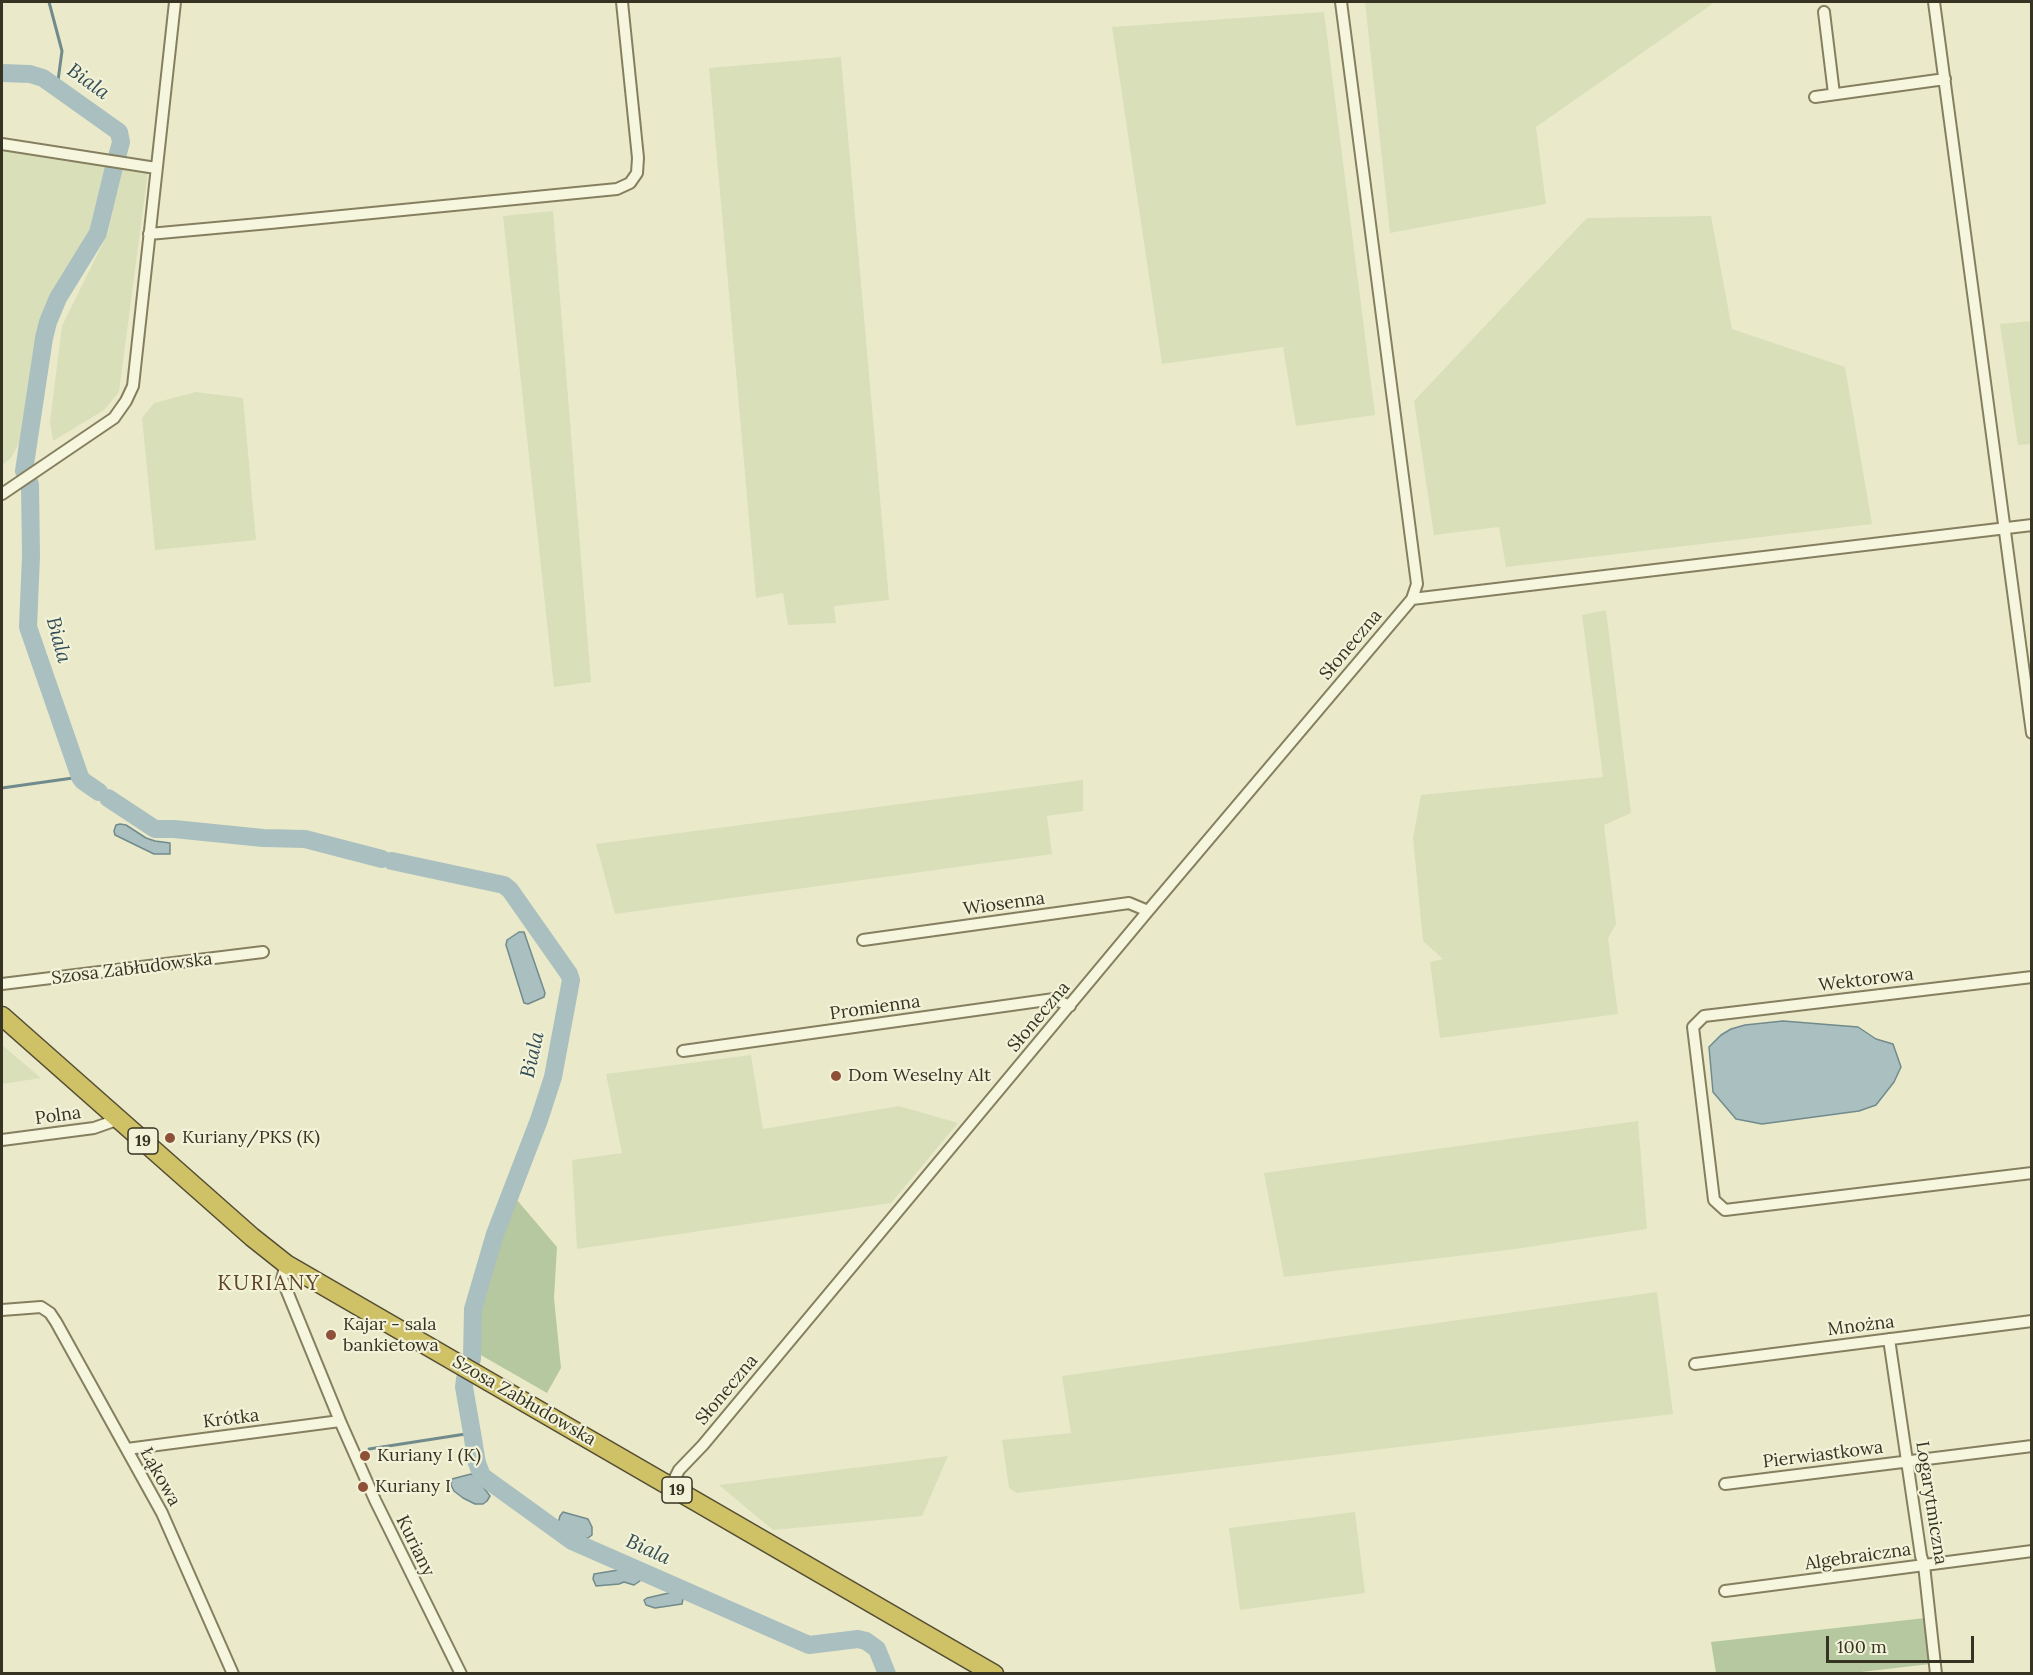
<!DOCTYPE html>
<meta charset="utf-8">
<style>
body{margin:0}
#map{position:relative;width:2033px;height:1675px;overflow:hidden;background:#eaeaca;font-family:Lora,serif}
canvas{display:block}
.frame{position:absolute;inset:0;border:3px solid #373322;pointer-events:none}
.scale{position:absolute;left:1826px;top:1636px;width:148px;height:27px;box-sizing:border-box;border:3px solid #373322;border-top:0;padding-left:8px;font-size:18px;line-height:21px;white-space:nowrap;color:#373322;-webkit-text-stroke:4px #f2f2d9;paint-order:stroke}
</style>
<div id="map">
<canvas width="2033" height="1675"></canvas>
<div class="frame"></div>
<div class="scale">100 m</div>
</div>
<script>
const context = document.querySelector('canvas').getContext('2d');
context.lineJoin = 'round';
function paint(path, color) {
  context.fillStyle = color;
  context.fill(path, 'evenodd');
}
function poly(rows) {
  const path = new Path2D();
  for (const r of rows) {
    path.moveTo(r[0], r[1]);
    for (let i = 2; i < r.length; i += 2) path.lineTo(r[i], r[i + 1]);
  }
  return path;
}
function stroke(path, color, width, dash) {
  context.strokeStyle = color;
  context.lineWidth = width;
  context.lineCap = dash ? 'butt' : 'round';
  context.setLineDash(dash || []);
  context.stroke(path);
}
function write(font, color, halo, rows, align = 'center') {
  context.font = font + ' Lora,serif';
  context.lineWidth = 4.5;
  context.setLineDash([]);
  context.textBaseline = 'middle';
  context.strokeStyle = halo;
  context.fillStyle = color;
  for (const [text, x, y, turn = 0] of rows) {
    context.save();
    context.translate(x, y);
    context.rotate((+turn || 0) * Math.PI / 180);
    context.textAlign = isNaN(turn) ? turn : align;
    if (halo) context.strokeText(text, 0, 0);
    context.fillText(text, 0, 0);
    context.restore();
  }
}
paint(poly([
 [1365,2,1715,2,1536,127,1546,204,1390,233],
 [1324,12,1375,415,1296,426,1283,347,1162,364,1112,27],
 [841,57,889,600,834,606,836,623,788,625,783,593,756,598,709,68],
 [2,151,107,166,93,230,42,319,34,345,21,440,11,458,2,465],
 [121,169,148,171,119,392,104,410,53,441,50,422,62,326,108,233],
 [553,211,591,682,554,687,503,216],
 [1711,216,1732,329,1845,367,1872,524,1506,567,1499,527,1434,535,1414,401,1587,218],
 [2031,321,2031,444,2018,445,2000,324],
 [196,392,243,398,256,540,155,550,142,418,154,403],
 [1606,610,1631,813,1604,825,1616,924,1608,938,1618,1014,1440,1038,1430,962,1443,959,1423,941,1413,838,1421,795,1603,777,1582,615],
 [1083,780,1083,811,1047,816,1052,854,615,914,596,844],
 [2,1045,41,1078,2,1084],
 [751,1055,763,1129,899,1106,958,1123,891,1203,577,1249,572,1160,622,1153,606,1074],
 [1638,1121,1647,1229,1515,1249,1284,1277,1264,1173],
 [1657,1292,1673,1414,1017,1493,1009,1488,1002,1440,1071,1433,1062,1376],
 [948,1456,922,1516,773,1530,719,1485],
 [1355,1512,1365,1593,1240,1610,1229,1528]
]), '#d9dfb9');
paint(poly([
 [517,1200,557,1247,554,1298,561,1368,547,1393,479,1354,476,1318,495,1247],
 [1925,1618,1930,1664,1844,1674,1716,1673,1711,1642]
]), '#b6c89f');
const water = poly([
 [120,824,126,825,146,838,155,841,170,843,170,854,154,854,115,835,114,831,116,825,120,824],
 [519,932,524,932,545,993,544,997,528,1004,524,1003,506,945,507,940,519,932],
 [1783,1021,1858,1027,1876,1039,1893,1044,1901,1067,1894,1082,1876,1105,1859,1111,1762,1124,1736,1119,1713,1092,1709,1047,1721,1035,1731,1029,1745,1025,1783,1021],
 [471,1474,478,1480,490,1496,487,1501,483,1504,475,1504,463,1498,454,1491,451,1485,452,1479,471,1474],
 [563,1512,588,1519,592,1527,592,1535,588,1538,579,1538,558,1523,560,1516,563,1512],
 [618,1570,625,1570,640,1576,640,1581,634,1585,624,1582,619,1584,596,1586,593,1579,594,1574,618,1570],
 [673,1592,678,1594,683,1599,682,1604,655,1608,646,1605,644,1600,647,1598,673,1592]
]);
paint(water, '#aabfbf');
stroke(water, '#718b8d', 1.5);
stroke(poly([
 [49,2,62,51,57,88],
 [2,788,80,777],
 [369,1449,472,1433]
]), '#718b8d', 3);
stroke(poly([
 [2,73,30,74,43,78,119,132,121,142,117,157],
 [24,471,44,338,48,322,58,298,98,233,114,167],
 [30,484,31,556,28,627,80,777,83,781,99,792],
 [108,798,155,829,174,829,263,838,305,839,382,859],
 [392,861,504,885,510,890,569,974,571,980,553,1077,539,1120,495,1234,473,1309,472,1359],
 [465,1379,464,1387,472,1433,477,1463,482,1476,572,1541,809,1645,858,1639,866,1641,877,1649,887,1674]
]), '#aabfbf', 18);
const street = poly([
 [1934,2,2032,733],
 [1824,12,1834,94],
 [1815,97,1945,79],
 [2,144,156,168],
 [149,234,270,223,617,189,630,183,637,173,638,158,622,2],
 [2,494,114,418,126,401,133,386,175,2],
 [1412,599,2032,525],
 [863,940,1129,903,1148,911],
 [2032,977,1704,1016,1693,1027,1714,1200,1725,1210,2032,1173],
 [2,984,263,952],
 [683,1051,1054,999,1070,1006],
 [2,1140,94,1128,111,1122,115,1116],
 [286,1264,282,1279,340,1421,375,1500,461,1674],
 [2,1310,41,1307,50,1313,56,1322,162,1513,233,1674],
 [1889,1339,1921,1556,1924,1565,1936,1674],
 [1695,1364,2032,1321],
 [127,1449,340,1421],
 [1725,1484,2032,1446],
 [671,1486,679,1470,703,1445,1148,911,1412,599,1417,584,1341,2],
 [1725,1591,2032,1551]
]);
const highway = poly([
 [2,1016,252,1237,286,1264,994,1674]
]);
stroke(street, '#857f60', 14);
stroke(highway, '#544d34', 21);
stroke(street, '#f5f6dd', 10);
stroke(highway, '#cfc166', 18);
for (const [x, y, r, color] of [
 [836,1076,6,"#8e5137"],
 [170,1138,6,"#8e5137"],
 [331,1335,6,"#8e5137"],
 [365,1456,6,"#8e5137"],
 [363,1487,6,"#8e5137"]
]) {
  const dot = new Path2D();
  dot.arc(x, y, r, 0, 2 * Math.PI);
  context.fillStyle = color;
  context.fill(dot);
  stroke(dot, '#f2f2d9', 2);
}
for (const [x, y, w] of [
 [143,1141,30],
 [677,1490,30]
]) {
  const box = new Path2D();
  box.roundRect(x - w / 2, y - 13, w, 26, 4.5);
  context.fillStyle = '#f2f2d9';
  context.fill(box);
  stroke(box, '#373322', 1.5);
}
write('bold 16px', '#373322', null, [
 ["19",143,1141],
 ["19",677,1490]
]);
write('18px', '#373322', '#f2f2d9', [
 ["Słoneczna",1351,645,-50],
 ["Wiosenna",1004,904,-8],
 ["Szosa Zabłudowska",132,969,-7],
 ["Wektorowa",1866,980,-7],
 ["Promienna",875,1008,-8],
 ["Słoneczna",1039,1017,-50],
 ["Polna",58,1116,-8],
 ["Mnożna",1861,1326,-7],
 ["Słoneczna",727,1390,-50],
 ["Szosa Zabłudowska",524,1401,30],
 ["Krótka",231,1419,-7],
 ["Pierwiastkowa",1823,1455,-7],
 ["Łąkowa",160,1477,61],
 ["Logarytmiczna",1931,1503,81],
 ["Kuriany",415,1546,64],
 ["Algebraiczna",1858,1557,-8]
]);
write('18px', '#373322', '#f2f2d9', [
 ["Dom Weselny Alt",848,1076],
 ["Kuriany/PKS (K)",182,1138],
 ["Kajar - sala",343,1325],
 ["bankietowa",343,1346],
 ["Kuriany I (K)",377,1456],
 ["Kuriany I",375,1487]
], 'left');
write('italic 20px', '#334d55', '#f2f2d9', [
 ["Biala",88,82,36],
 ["Biala",58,640,75],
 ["Biala",533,1055,-77],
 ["Biala",648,1550,24]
]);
context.letterSpacing = '1.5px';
write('21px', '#5f4426', '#f2f2d9', [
 ["KURIANY",269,1284]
]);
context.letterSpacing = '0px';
</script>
